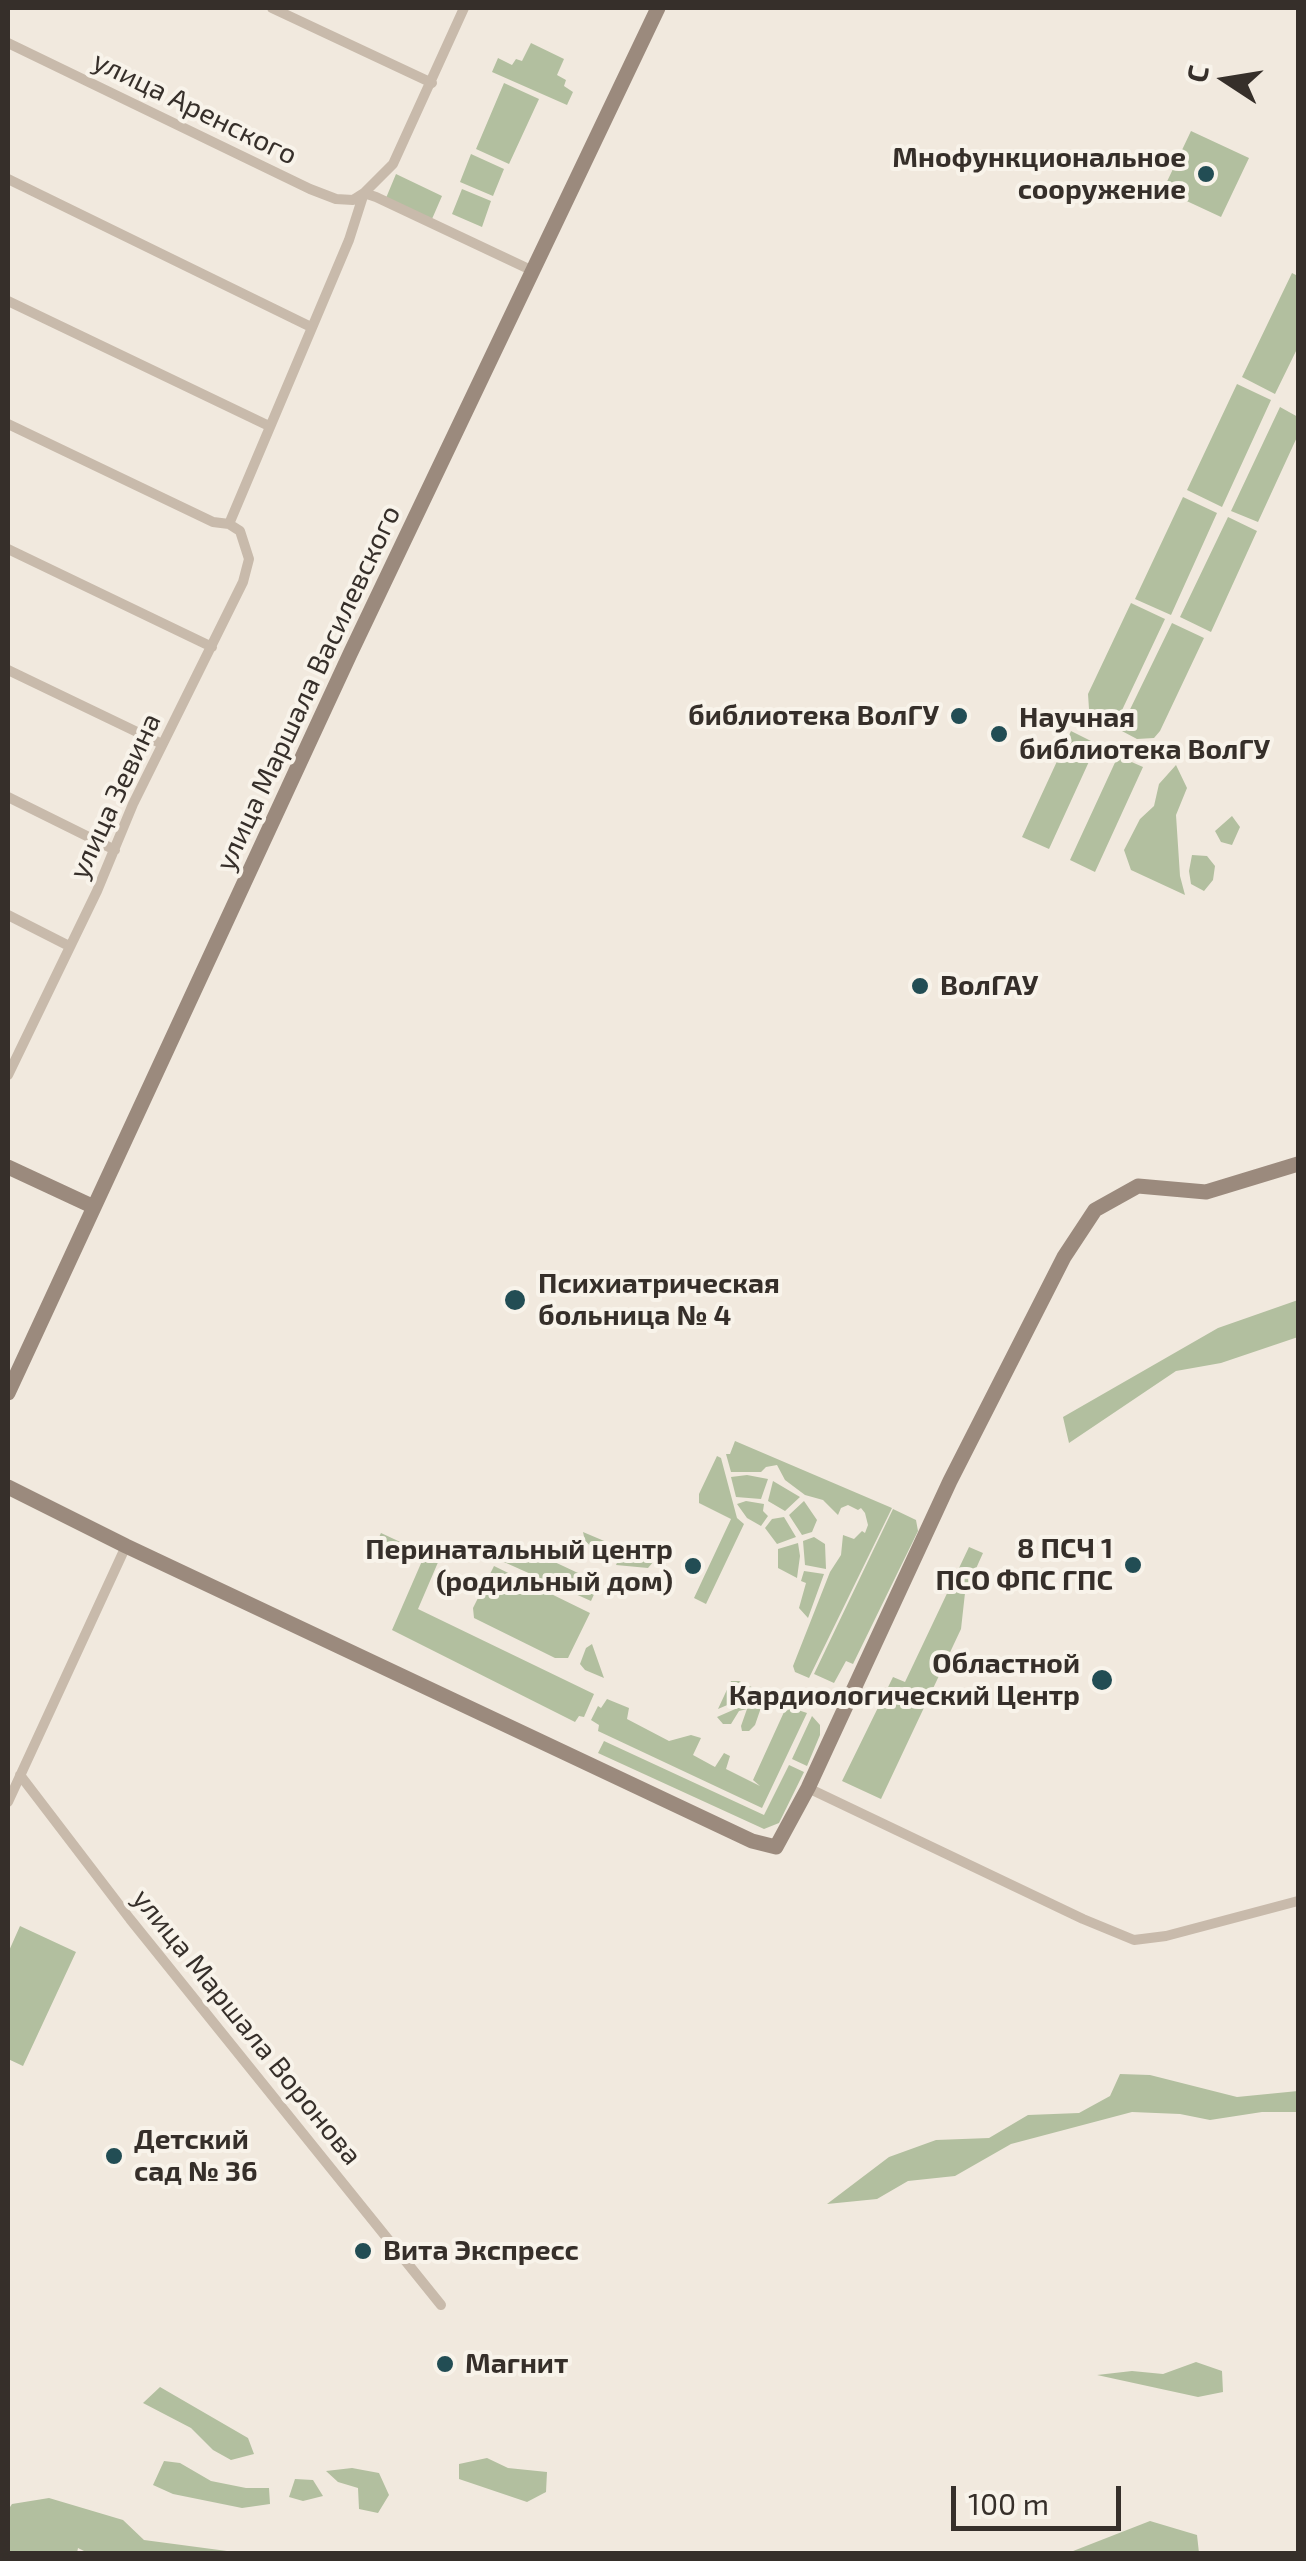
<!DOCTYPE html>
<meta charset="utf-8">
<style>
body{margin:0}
#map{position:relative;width:1306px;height:2561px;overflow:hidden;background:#f1e9de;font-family:"Exo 2",sans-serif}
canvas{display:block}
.frame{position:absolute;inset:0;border:10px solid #362f2a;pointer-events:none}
.north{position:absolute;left:1176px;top:30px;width:100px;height:100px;-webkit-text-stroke:8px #f8f3ea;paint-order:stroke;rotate:282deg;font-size:28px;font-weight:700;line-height:40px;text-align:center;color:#362f2a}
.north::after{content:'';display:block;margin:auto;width:35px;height:45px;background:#362f2a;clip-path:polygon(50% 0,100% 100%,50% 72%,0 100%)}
.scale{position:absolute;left:951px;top:2486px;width:170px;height:45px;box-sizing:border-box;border:5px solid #362f2a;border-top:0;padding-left:12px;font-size:30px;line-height:35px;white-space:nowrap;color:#362f2a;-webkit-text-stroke:8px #f8f3ea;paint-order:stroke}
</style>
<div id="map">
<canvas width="1306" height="2561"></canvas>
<div class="frame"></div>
<div class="north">С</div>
<div class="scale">100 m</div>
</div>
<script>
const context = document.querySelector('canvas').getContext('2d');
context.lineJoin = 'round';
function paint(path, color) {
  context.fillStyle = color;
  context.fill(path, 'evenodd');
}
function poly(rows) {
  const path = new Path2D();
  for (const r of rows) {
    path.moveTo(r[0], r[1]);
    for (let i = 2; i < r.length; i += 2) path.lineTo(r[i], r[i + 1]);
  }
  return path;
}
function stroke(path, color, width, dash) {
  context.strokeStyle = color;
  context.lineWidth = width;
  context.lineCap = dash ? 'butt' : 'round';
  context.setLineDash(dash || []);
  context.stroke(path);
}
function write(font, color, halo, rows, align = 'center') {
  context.font = font + ' "Exo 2",sans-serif';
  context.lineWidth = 8;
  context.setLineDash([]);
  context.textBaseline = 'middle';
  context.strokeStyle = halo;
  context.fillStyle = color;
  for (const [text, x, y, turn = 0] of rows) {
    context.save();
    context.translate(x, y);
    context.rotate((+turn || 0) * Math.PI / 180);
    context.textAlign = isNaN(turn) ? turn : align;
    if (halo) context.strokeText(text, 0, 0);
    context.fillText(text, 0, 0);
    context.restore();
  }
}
paint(poly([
 [531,43,564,59,557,75,566,80,564,86,573,92,567,105,492,72,498,58,512,65,516,59,522,61],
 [504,83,539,99,509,164,476,149],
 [1191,131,1249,158,1221,217,1163,190],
 [471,154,504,169,493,196,460,182],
 [396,174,442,196,432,219,386,198],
 [462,189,491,201,482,227,452,214],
 [1292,273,1298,276,1298,347,1275,394,1242,377],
 [1237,384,1271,400,1222,507,1187,490],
 [1280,407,1298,417,1298,435,1258,522,1231,511],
 [1183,497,1217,513,1171,615,1135,599],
 [1228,517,1257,531,1211,632,1180,617],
 [1131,603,1165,619,1115,725,1089,709,1088,694],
 [1172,623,1204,638,1160,731,1154,738,1137,739,1120,730],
 [1071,731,1097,744,1049,849,1022,837],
 [1118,756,1143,767,1095,872,1070,860],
 [1176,765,1187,788,1176,815,1180,876,1185,895,1131,870,1124,850,1140,819,1154,806,1159,784],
 [1232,816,1240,827,1232,845,1221,842,1215,831],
 [1192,855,1207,856,1215,866,1213,880,1204,891,1191,884,1189,871],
 [1298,1300,1298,1337,1221,1363,1176,1371,1069,1443,1063,1417,1218,1328],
 [735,1441,892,1508,809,1678,795,1672,793,1666,830,1572,841,1555,843,1535,854,1539,862,1531,865,1533,868,1525,865,1513,861,1508,858,1510,848,1505,841,1508,838,1515,823,1500,805,1495,785,1480,777,1465,766,1467,761,1472,731,1472,726,1454,730,1454],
 [717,1456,721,1458,737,1518,744,1524,706,1604,694,1598,731,1519,699,1503,699,1494],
 [747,1475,768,1479,761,1499,736,1497,731,1477],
 [773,1481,800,1497,785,1511,768,1501],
 [746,1501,764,1504,763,1511,768,1516,761,1526,747,1518,737,1504],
 [804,1501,817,1520,812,1532,802,1535,789,1515],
 [893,1509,916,1520,918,1531,853,1664,846,1661,834,1683,814,1674],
 [784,1517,796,1537,777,1544,765,1528,772,1519],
 [583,1532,616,1546,610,1562,591,1561,595,1550,585,1541],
 [381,1533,439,1560,418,1609,594,1694,584,1717,579,1716,575,1722,392,1630,422,1561,378,1539],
 [814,1537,825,1544,826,1569,805,1565,803,1541],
 [798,1543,800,1556,797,1578,778,1568,778,1549],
 [969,1547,983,1553,965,1593,961,1629,881,1799,842,1781,893,1677,905,1682],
 [623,1549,654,1561,648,1568,616,1565],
 [503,1550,533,1562,538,1557,546,1558,593,1580,596,1590,591,1601,495,1558,496,1553],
 [494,1566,590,1613,568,1658,555,1658,474,1618,473,1608],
 [804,1571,824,1574,808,1618,799,1608,806,1583,801,1581],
 [592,1644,604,1678,585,1670,580,1664,586,1648],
 [731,1681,739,1681,760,1691,718,1709],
 [765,1696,755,1725,749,1731,742,1731,741,1726,747,1709,739,1711,731,1724,723,1724,717,1717],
 [607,1699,629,1708,627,1719,669,1741,691,1735,701,1738,693,1755,715,1767,724,1753,730,1756,726,1769,760,1786,753,1780,784,1712,792,1708,807,1713,762,1808,598,1731,599,1725,591,1720,598,1706,601,1708],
 [812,1716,820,1725,820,1735,807,1766,792,1759],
 [604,1741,764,1815,789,1765,804,1772,779,1823,764,1829,598,1753],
 [20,1926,76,1952,23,2066,8,2059,8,1953],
 [1120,2074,1150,2075,1237,2097,1298,2091,1298,2112,1262,2112,1210,2120,1180,2114,1132,2112,1011,2144,955,2176,908,2181,877,2199,827,2204,889,2157,936,2140,989,2138,1028,2115,1079,2113,1110,2096],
 [1196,2362,1222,2371,1223,2392,1198,2397,1097,2375,1132,2371,1163,2374],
 [160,2387,248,2438,254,2454,231,2460,213,2450,191,2428,143,2403],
 [487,2458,508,2468,547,2472,546,2492,527,2502,459,2479,459,2464],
 [164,2461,180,2463,211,2481,246,2488,269,2488,270,2504,242,2508,173,2494,153,2485],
 [352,2468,379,2473,389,2495,378,2513,359,2509,358,2488,338,2482,326,2471],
 [295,2479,313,2480,323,2496,303,2501,289,2497],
 [49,2498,123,2520,144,2540,242,2553,90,2554,78,2548,77,2553,8,2553,8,2510,12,2504],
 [1150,2521,1197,2535,1199,2553,1068,2553]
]), '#b2bf9f');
stroke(poly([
 [272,8,432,83],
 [8,43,310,189,336,199,353,200,364,193,376,197,533,271],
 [8,179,311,327],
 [8,301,269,426],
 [8,424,213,522,229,524,240,531,249,559,243,582,133,804,97,891,8,1075],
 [229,524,349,240,364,193,393,164,464,8],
 [8,549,212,647],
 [8,670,162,744],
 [8,797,115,850],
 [8,915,69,946],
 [20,1775,130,1919,441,2305],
 [808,1788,1083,1919,1134,1940,1166,1936,1298,1901],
 [8,1802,126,1546]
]), '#c8baab', 10);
stroke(poly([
 [8,1167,94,1207],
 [8,1393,350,654,658,8],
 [8,1487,126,1546,752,1841,776,1847,808,1788,950,1481,1064,1257,1095,1210,1138,1186,1206,1192,1298,1164]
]), '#9b8a7d', 15);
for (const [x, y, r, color] of [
 [1206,174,10,"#224d54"],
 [959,716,10,"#224d54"],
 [999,734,10,"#224d54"],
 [920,986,10,"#224d54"],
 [515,1300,12,"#224d54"],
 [1133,1565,10,"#224d54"],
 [693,1566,10,"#224d54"],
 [1102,1680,12,"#224d54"],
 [114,2156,10,"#224d54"],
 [363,2251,10,"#224d54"],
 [445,2364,10,"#224d54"]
]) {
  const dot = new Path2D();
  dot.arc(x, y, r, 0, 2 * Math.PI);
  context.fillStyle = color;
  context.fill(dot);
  stroke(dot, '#f8f3ea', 4);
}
write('28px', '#362f2a', '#f8f3ea', [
 ["улица Аренского",195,108,26],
 ["улица Маршала Василевского",308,688,-65],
 ["улица Зевина",115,796,-65],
 ["улица Маршала Воронова",247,2027,51]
]);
write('bold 28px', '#362f2a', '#f8f3ea', [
 ["Мнофункциональное",1186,158,"right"],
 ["сооружение",1186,190,"right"],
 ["библиотека ВолГУ",939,716,"right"],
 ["Научная",1019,718],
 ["библиотека ВолГУ",1019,750],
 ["ВолГАУ",940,986],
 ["Психиатрическая",538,1284],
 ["больница № 4",538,1316],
 ["8 ПСЧ 1",1113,1549,"right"],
 ["ПСО ФПС ГПС",1113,1581,"right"],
 ["Перинатальный центр",673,1550,"right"],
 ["(родильный дом)",673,1582,"right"],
 ["Областной",1080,1664,"right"],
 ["Кардиологический Центр",1080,1696,"right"],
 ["Детский",134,2140],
 ["сад № 36",134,2172],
 ["Вита Экспресс",383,2251],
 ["Магнит",465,2364]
], 'left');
</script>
